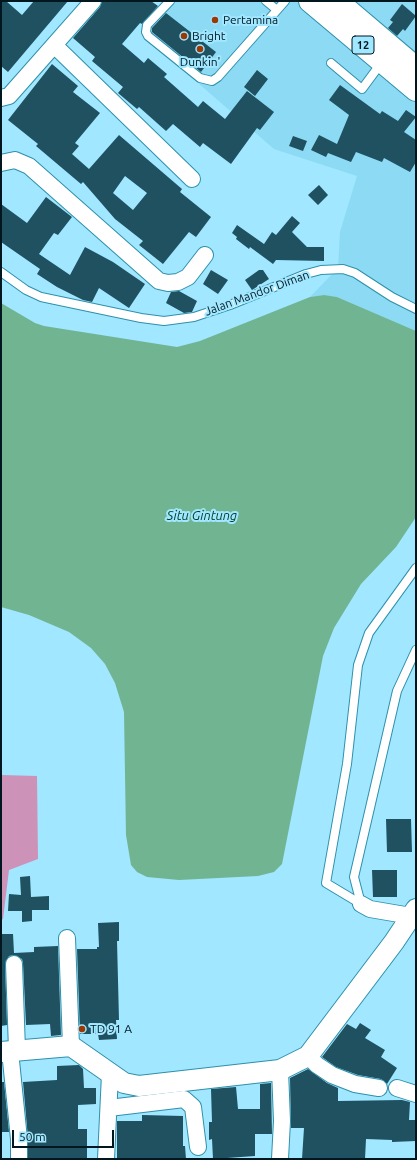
<!DOCTYPE html>
<style>
body{margin:0}
#map{position:relative;width:417px;height:1160px;overflow:hidden;background:#a0e7ff;font-family:Ubuntu,sans-serif}
canvas{display:block}
.frame{position:absolute;inset:0;border:2px solid #001720;pointer-events:none}
.scale{position:absolute;left:12px;top:1130px;width:102px;height:18px;box-sizing:border-box;border:2px solid #001720;border-top:0;padding-left:5px;font-size:12px;line-height:14px;white-space:nowrap;color:#001720;-webkit-text-stroke:3px #a0e7ff;paint-order:stroke}
</style>
<div id="map">
<canvas width="417" height="1160"></canvas>
<div class="frame"></div>
<div class="scale">50 m</div>
</div>
<script>
const context = document.querySelector('canvas').getContext('2d');
context.lineJoin = 'round';
function paint(path, color) {
  context.fillStyle = color;
  context.fill(path, 'evenodd');
}
function poly(rows) {
  const path = new Path2D();
  for (const r of rows) {
    path.moveTo(r[0], r[1]);
    for (let i = 2; i < r.length; i += 2) path.lineTo(r[i], r[i + 1]);
  }
  return path;
}
function stroke(path, color, width, dash) {
  context.strokeStyle = color;
  context.lineWidth = width;
  context.lineCap = dash ? 'butt' : 'round';
  context.setLineDash(dash || []);
  context.stroke(path);
}
function write(font, color, halo, rows, align = 'center') {
  context.font = font + ' Ubuntu,sans-serif';
  context.lineWidth = 4;
  context.setLineDash([]);
  context.textBaseline = 'middle';
  context.strokeStyle = halo;
  context.fillStyle = color;
  for (const [text, x, y, turn = 0] of rows) {
    context.save();
    context.translate(x, y);
    context.rotate((+turn || 0) * Math.PI / 180);
    context.textAlign = isNaN(turn) ? turn : align;
    if (halo) context.strokeText(text, 0, 0);
    context.fillText(text, 0, 0);
    context.restore();
  }
}
paint(poly([
 [172,1,416,1,416,331,337,297,324,295,310,297,338,268,340,232,357,176,274,149,143,35]
]), '#8cdaf4');
paint(poly([
 [1,775,37,776,38,859,9,870,3,919,1,920]
]), '#cc92b7');
paint(poly([
 [324,295,337,297,416,331,416,517,396,547,361,584,334,628,323,656,282,864,274,872,258,876,179,880,147,877,137,872,131,865,126,835,124,712,115,683,105,664,91,648,69,632,29,615,1,607,1,303,35,323,44,326,177,347,200,341,310,297]
]), '#71b492');
paint(poly([
 [1,1,6,1,22,15,34,1,68,1,8,72,1,66],
 [102,1,151,1,158,6,142,24,140,23,122,44,144,63,148,58,167,74,164,77,198,107,203,101,225,119,247,91,274,112,260,130,257,128,231,164,203,143,200,147,173,124,166,131,139,107,137,109,118,93,123,87,92,61,95,57,73,38,100,7],
 [402,4,416,16,405,31,403,29,397,36,388,28,393,22,390,20],
 [166,13,216,52,201,72,152,32,152,28],
 [52,64,78,86,73,92,100,113,75,143,79,146,72,154,89,169,119,135,182,189,180,192,211,217,196,237,189,232,163,264,139,245,143,241,115,219,83,182,81,184,36,146,38,144,8,120],
 [125,176,147,193,133,210,113,193],
 [257,70,268,79,255,96,244,87],
 [340,85,380,114,382,111,398,121,406,110,416,117,404,132,416,140,416,162,410,172,384,158,382,162,356,152,351,162,328,153,326,157,311,150,319,135,337,144,349,115,329,100],
 [293,136,307,141,303,151,289,146],
 [319,185,328,195,318,205,308,195],
 [46,197,72,217,58,235,54,233,39,254,70,275,85,247,113,262,145,284,129,308,99,288,92,302,83,300,57,287,37,274,40,269,1,242,1,204,27,223],
 [292,216,300,223,292,232,307,247,324,247,324,261,276,260,273,264,250,247,249,249,236,239,237,237,232,233,237,225,264,244,272,232,276,235],
 [211,270,228,280,218,294,203,284],
 [259,270,263,270,269,279,252,290,245,280],
 [179,291,197,301,192,312,184,313,166,303,171,292],
 [386,819,411,819,412,852,387,852],
 [372,870,397,870,397,897,373,897],
 [30,876,31,897,49,896,49,910,32,910,32,921,22,922,22,911,8,911,9,894,21,895,20,877],
 [119,922,119,941,117,941,119,1020,116,1020,117,1039,99,1040,98,1034,80,1034,77,949,97,949,97,947,99,947,98,923],
 [1,934,13,934,14,953,34,952,34,947,58,946,61,1035,51,1036,50,1024,26,1025,23,963,22,959,14,955,9,956,5,964,7,1025,1,1026],
 [360,1023,371,1030,365,1038,385,1050,381,1057,397,1068,387,1084,381,1079,358,1075,336,1067,322,1057,347,1024,356,1029],
 [79,1065,83,1069,84,1088,96,1088,96,1104,78,1105,78,1129,87,1129,87,1159,28,1159,28,1138,23,1082,57,1080,57,1066],
 [308,1069,327,1083,338,1088,338,1101,402,1100,410,1102,409,1120,416,1120,416,1141,392,1142,392,1140,366,1139,365,1159,302,1159,304,1128,291,1128,290,1078],
 [1,1082,4,1082,9,1132,1,1132],
 [271,1083,272,1134,255,1134,255,1156,213,1159,212,1139,209,1140,209,1122,212,1122,211,1089,236,1087,238,1109,260,1109,260,1084],
 [142,1115,183,1116,183,1146,185,1146,186,1159,117,1159,117,1121,142,1121]
]), '#1f5160');
const service = poly([
 [170,1,147,25,146,32,148,36,200,78,212,81,218,77,285,1],
 [266,1,277,10],
 [331,63,362,89,382,62],
 [1,272,26,290,41,297,141,318,164,321,194,317,230,305,306,274,321,270,343,269,355,273,392,297,416,309],
 [361,904,326,883,347,764,358,665,369,633,416,568],
 [361,904,354,877,397,691,416,650]
]);
const minor = poly([
 [54,45,192,179],
 [1,98,9,96,93,1],
 [1,163,15,160,29,166,159,281,168,283,178,282,188,277,205,255],
 [361,904,370,909,411,916],
 [67,938,71,1046],
 [14,964,17,1050],
 [10,1051,19,1139,19,1159],
 [308,1056,317,1065,332,1075,355,1084,379,1088],
 [397,1088,416,1094],
 [109,1108,184,1099,193,1107,198,1147],
 [106,1159,110,1074],
 [280,1159,282,1121,280,1070]
]);
const tertiary = poly([
 [1,1052,71,1046,124,1083,139,1086,280,1070,308,1056,394,942,416,909]
]);
const trunk = poly([
 [310,1,416,90],
 [337,1,416,68]
]);
stroke(service, '#2e90ab', 10);
stroke(minor, '#2e90ab', 18);
stroke(tertiary, '#2e90ab', 22);
stroke(trunk, '#2e90ab', 24);
stroke(service, '#fff', 8);
stroke(minor, '#fff', 16);
stroke(tertiary, '#fff', 20);
stroke(trunk, '#fff', 22);
for (const [x, y, r, color] of [
 [215,20,4,"#9c3706"],
 [184,36,4,"#9c3706"],
 [200,49,4,"#9c3706"],
 [82,1029,4,"#9c3706"]
]) {
  const dot = new Path2D();
  dot.arc(x, y, r, 0, 2 * Math.PI);
  context.fillStyle = color;
  context.fill(dot);
  stroke(dot, '#a0e7ff', 1.5);
}
for (const [x, y, w] of [
 [363,45,22]
]) {
  const box = new Path2D();
  box.roundRect(x - w / 2, y - 9, w, 18, 3);
  context.fillStyle = '#a0e7ff';
  context.fill(box);
  stroke(box, '#001720', 1);
}
write('bold 11px', '#001720', null, [
 ["12",363,45]
]);
write('12px', '#001720', '#a0e7ff', [
 ["Pertamina",223,20],
 ["Bright",192,36],
 ["Dunkin'",200,62,"center"],
 ["TD 91 A",90,1029]
], 'left');
write('12px', '#001720', '#a0e7ff', [
 ["Jalan Mandor Diman",257,293,-20]
]);
write('italic 13px', '#003b24', '#a0e7ff', [
 ["Situ Gintung",202,516]
]);
</script>
